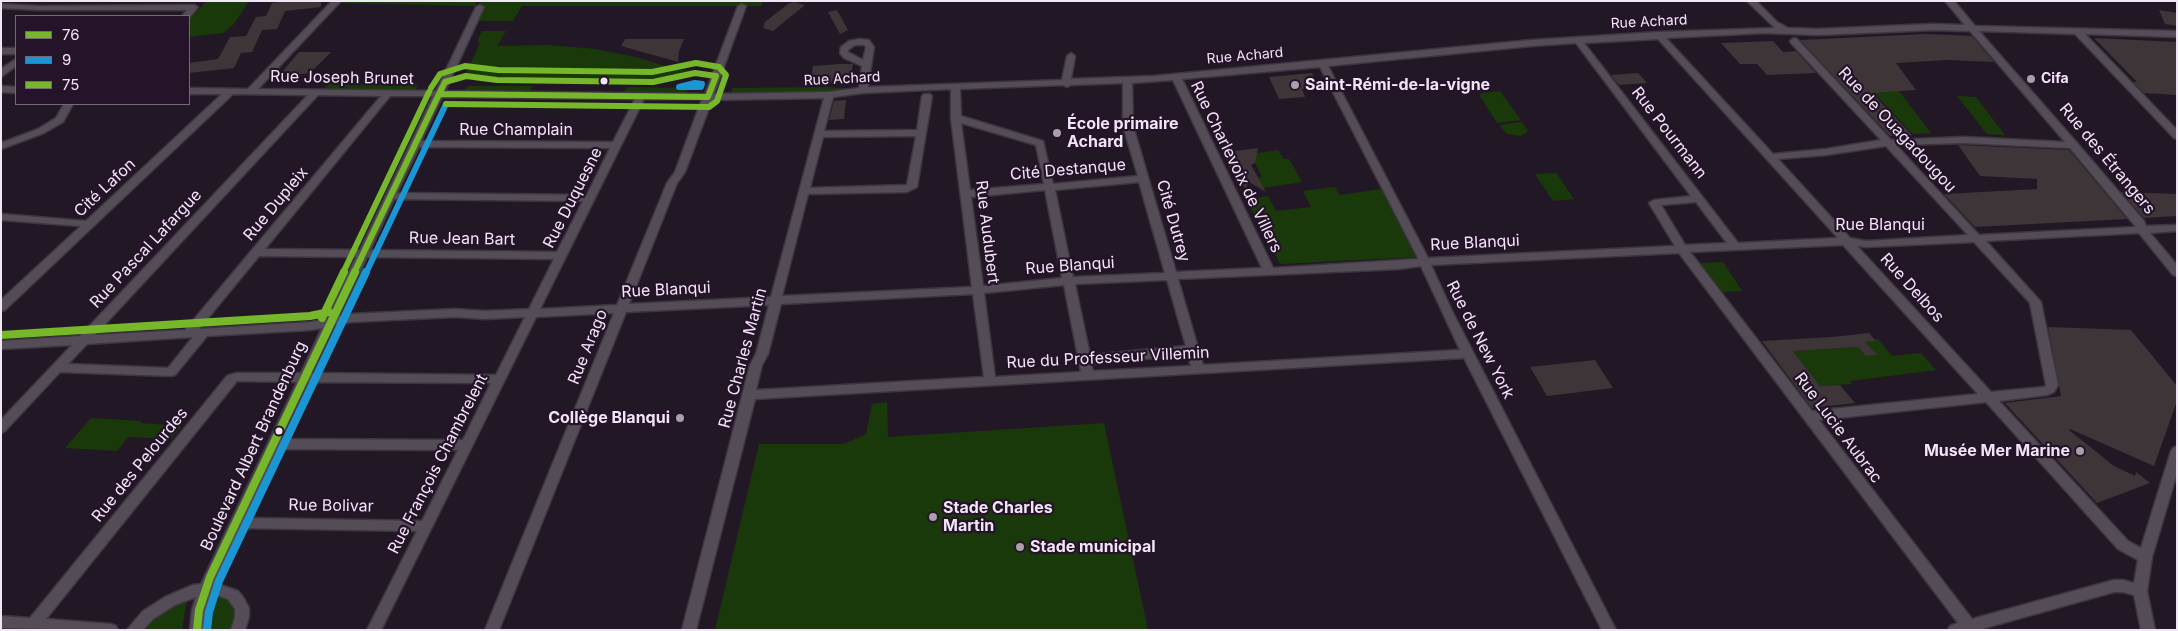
<!DOCTYPE html>
<meta charset="utf-8">
<style>
body{margin:0}
#map{position:relative;width:2178px;height:631px;overflow:hidden;background:#221825;font-family:Inter,sans-serif}
canvas{display:block}
.frame{position:absolute;inset:0;border:2px solid #f1e6f5;pointer-events:none}
.legend{position:absolute;left:15px;top:15px;width:175px;height:90px;box-sizing:border-box;background:#25132a;border:1px solid #77677b;margin:0;padding:6px 9px;list-style:none;font-size:15px;color:#f1e6f5}
.legend li{display:flex;align-items:center;gap:10px;height:25px}
.legend b{width:25px;border:1px solid #77677b}
</style>
<div id="map">
<canvas width="2178" height="631"></canvas>
<div class="frame"></div>
<ul class="legend">
<li><b style="height:6px;background:#76b82a"></b>76</li>
<li><b style="height:6px;background:#1a96d5"></b>9</li>
<li><b style="height:6px;background:#76b82a"></b>75</li>
</ul>
</div>
<script>
const context = document.querySelector('canvas').getContext('2d');
context.lineJoin = 'round';
function paint(path, color) {
  context.fillStyle = color;
  context.fill(path, 'evenodd');
}
function poly(rows) {
  const path = new Path2D();
  for (const r of rows) {
    path.moveTo(r[0], r[1]);
    for (let i = 2; i < r.length; i += 2) path.lineTo(r[i], r[i + 1]);
  }
  return path;
}
function stroke(path, color, width, dash) {
  context.strokeStyle = color;
  context.lineWidth = width;
  context.lineCap = dash ? 'butt' : 'round';
  context.setLineDash(dash || []);
  context.stroke(path);
}
function write(font, color, halo, rows, align = 'center') {
  context.font = font + ' Inter,sans-serif';
  context.lineWidth = 4.5;
  context.setLineDash([]);
  context.textBaseline = 'middle';
  context.strokeStyle = halo;
  context.fillStyle = color;
  for (const [text, x, y, turn = 0] of rows) {
    context.save();
    context.translate(x, y);
    context.rotate((+turn || 0) * Math.PI / 180);
    context.textAlign = isNaN(turn) ? turn : align;
    if (halo) context.strokeText(text, 0, 0);
    context.fillText(text, 0, 0);
    context.restore();
  }
}
paint(poly([
 [207,1,249,1,234,24,223,33,189,37,189,19],
 [342,1,477,1,475,6,340,3],
 [480,1,763,1,761,6,522,6,513,21,470,21],
 [482,31,506,31,497,46,549,45,595,49,636,57,678,70,691,70,656,80,502,78,466,74,480,43,477,42],
 [328,84,418,85,415,90,324,89],
 [468,86,533,86,530,91,465,90],
 [627,87,688,88,689,88,686,93,624,92],
 [829,87,850,89,838,93,731,93,733,88],
 [1500,91,1521,120,1497,123,1480,96,1481,93],
 [1899,91,1931,133,1913,134,1873,92],
 [1957,96,1976,97,2005,135,1987,134],
 [1522,122,1528,131,1521,136,1507,134,1499,125],
 [1278,150,1284,159,1289,159,1302,182,1263,188,1258,178,1262,177,1251,154],
 [1556,173,1574,199,1553,201,1535,174],
 [1335,187,1339,195,1381,189,1416,257,1280,264,1247,200,1268,196,1276,211,1311,207,1303,191],
 [1723,262,1742,291,1723,292,1699,263],
 [1878,339,1892,356,1921,353,1936,370,1850,381,1852,384,1820,386,1793,351,1858,347,1866,356,1876,355,1865,342],
 [887,402,888,437,1104,423,1148,630,715,630,759,444,844,444,866,434,872,404],
 [91,418,142,421,140,423,182,426,171,439,128,437,117,451,65,448],
 [222,591,233,603,234,615,232,630,208,630,209,612,214,592],
 [187,598,182,630,137,630,151,616]
]), '#1a390a');
paint(poly([
 [288,1,321,1,321,7,285,11,277,29,262,30,252,52,241,53,234,68,189,73,189,63,218,59,230,37,246,36,256,17,266,16,272,3],
 [794,2,805,5,773,31,763,28,765,22,788,4],
 [837,10,848,30,840,34,828,12],
 [2159,10,2177,13,2177,26,2165,24],
 [1927,34,1972,36,1994,62,1947,60,1896,63,1916,90,1872,93,1912,135,1890,136,1800,40],
 [2094,38,2177,42,2177,95,2144,93,2133,82,2137,82],
 [625,39,684,39,679,51,678,62,621,46],
 [1773,41,1783,52,1796,51,1816,73,1767,75,1757,64,1740,64,1721,43],
 [299,52,331,52,310,73,295,75,282,72],
 [840,64,853,64,850,81,810,83,813,66],
 [1312,73,1319,87,1302,89,1305,97,1279,99,1269,77],
 [1638,73,1647,83,1619,85,1611,75],
 [846,100,844,119,829,120,834,101],
 [1958,145,2069,150,2127,219,1975,227,1944,194,2037,189,2037,179,1980,176],
 [1258,148,1255,163,1251,165,1266,192,1249,182,1246,188,1241,185,1238,182,1225,157,1231,156,1229,152],
 [2121,192,2177,194,2177,216,2144,218],
 [2048,327,2131,330,2177,386,2177,401,2154,466,2070,429,2069,430,2114,466,2135,476,2136,472,2150,483,2097,503,2005,403,2061,396],
 [1869,333,1876,341,1865,342,1877,355,1866,356,1858,347,1793,351,1820,386,1840,385,1855,403,1812,408,1762,341,1832,337],
 [1595,360,1613,388,1547,396,1530,367]
]), '#3e3538');
const minor = poly([
 [332,1,341,1,258,89,436,91,476,7,480,5,484,7,445,91,705,94,738,6,742,4,746,6,714,94,829,92,859,88,862,66,844,58,840,53,841,47,849,41,859,39,869,40,874,47,868,87,1062,80,1067,56,1071,53,1075,56,1071,79,1154,76,1532,40,1659,32,1775,28,1747,1,1756,1,1777,22,1788,28,1818,29,1933,24,1965,25,1945,1,1954,1,1975,26,2177,31,2177,37,2085,34,2177,130,2177,139,2174,138,2075,34,1979,31,2077,143,2144,221,2146,226,2177,225,2177,231,2150,233,2177,265,2177,276,2173,275,2139,233,1986,241,2041,302,2058,385,2054,392,2047,395,1999,401,2128,541,2141,548,2171,451,2173,448,2177,446,2177,473,2152,557,2147,591,2155,630,2141,630,2134,595,2123,592,2114,592,1978,630,1948,630,1950,626,1958,623,1679,253,1431,265,1453,313,1616,630,1602,630,1464,358,755,399,696,630,682,630,750,365,756,354,769,305,626,312,499,630,485,630,614,313,536,317,381,630,367,630,417,531,240,528,215,583,238,591,243,597,249,608,249,617,245,630,231,630,235,617,235,609,228,599,216,595,211,595,206,610,204,630,190,630,192,610,196,597,175,605,153,619,143,630,127,630,143,611,165,597,193,585,201,584,297,382,237,381,46,619,111,624,116,626,118,630,1,628,1,616,30,618,227,376,236,373,301,373,322,328,311,330,207,336,175,375,171,376,60,372,5,431,1,433,1,420,72,345,1,349,1,341,80,336,308,95,233,94,5,310,1,311,1,300,81,226,1,220,1,214,86,221,222,94,189,94,189,88,248,89,332,1],
 [1933,30,1970,31,2065,142,1964,137,1891,140,1797,39,1794,38,1790,41,1791,43,1881,140,1826,149,1773,154,1666,38,1764,33,1818,35,1933,30],
 [1658,39,1838,238,1738,243,1584,43,1658,39],
 [1576,43,1691,196,1654,200,1649,203,1675,246,1428,258,1328,66,1532,46,1576,43],
 [855,45,864,45,866,47,863,60,848,52,848,50,855,45],
 [1320,67,1417,256,1418,259,1273,268,1182,79,1320,67],
 [1173,80,1262,268,1176,272,1133,126,1132,83,1173,80],
 [1123,83,1123,126,1138,176,1053,184,1043,141,961,116,960,89,1063,85,1067,87,1071,85,1123,83],
 [951,89,951,118,972,287,782,296,808,194,907,192,917,187,932,96,930,94,924,94,922,96,917,130,824,131,833,97,863,93,951,89],
 [318,95,381,96,185,330,95,335,318,95],
 [390,96,433,96,360,250,265,249,390,96],
 [442,97,635,99,613,142,421,141,442,97],
 [824,98,771,297,629,304,677,183,685,172,712,100,824,98],
 [644,99,702,99,675,172,667,183,617,305,540,309,644,99],
 [961,123,1036,145,1044,184,970,190,961,123],
 [916,136,907,185,810,188,823,137,916,136],
 [1964,143,2070,148,2136,227,1979,235,1896,145,1964,143],
 [1886,146,1968,235,1866,241,1850,238,1778,159,1826,155,1886,146],
 [419,147,610,148,587,195,397,193,419,147],
 [1139,182,1165,273,1073,277,1055,190,1139,182],
 [1045,190,1062,278,983,286,971,197,1045,190],
 [394,199,583,201,557,252,370,250,394,199],
 [1696,202,1727,243,1685,245,1661,205,1696,202],
 [1974,242,2030,303,2046,385,2044,387,1991,392,1857,246,1866,247,1974,242],
 [1843,245,1978,394,1812,411,1690,252,1843,245],
 [259,256,356,257,327,319,311,322,199,329,259,256],
 [367,257,554,259,529,309,485,311,455,309,351,314,339,316,367,257],
 [1421,266,1460,350,1203,365,1178,279,1399,269,1421,266],
 [1167,280,1186,346,1090,355,1075,284,1167,280],
 [1064,285,1081,372,995,377,984,293,1064,285],
 [973,294,984,377,756,390,762,365,768,354,781,304,973,294],
 [455,317,485,319,525,317,496,375,312,373,335,325,351,322,455,317],
 [193,337,168,368,68,364,87,344,193,337],
 [1188,355,1191,366,1093,371,1091,364,1188,355],
 [308,382,491,383,463,440,281,439,308,382],
 [1986,402,2118,549,2138,560,2134,583,2123,580,2114,580,1972,619,1819,420,1986,402],
 [277,449,458,450,422,521,245,518,277,449],
 [1,4,39,6,194,5,198,7,189,18,189,16,182,16,187,10,39,10,1,8,1,4],
 [1,48,16,48,16,54,1,54,1,48],
 [16,59,16,66,1,77,1,69,16,59],
 [1,86,16,87,16,93,1,92,1,86],
 [64,104,73,104,63,122,44,133,1,149,1,143,38,129,56,118,64,104]
]);
stroke(minor, '#3d363f', 3);
paint(minor, '#544d57');
stroke(poly([
 [2170,34,2177,34]
]), '#5e5560', 1);
stroke(poly([
 [695,73,716,76,708,97,439,94,445,82,466,76,497,80,653,82,695,73],
 [354,273,439,94]
]), '#76b82a', 6);
stroke(poly([
 [197,630,199,610,210,577,355,272]
]), '#76b82a', 8);
stroke(poly([
 [695,83,702,84,701,87,679,87,695,83],
 [366,273,446,104]
]), '#1a96d5', 6);
stroke(poly([
 [207,630,209,612,219,581,366,272]
]), '#1a96d5', 8);
stroke(poly([
 [431,88,440,74,465,66,498,70,652,72,696,63,719,67,726,75,717,101,709,107,446,104],
 [343,273,429,92]
]), '#76b82a', 6);
stroke(poly([
 [322,318,344,272],
 [1,335,310,316,329,312]
]), '#76b82a', 8);
for (const [x, y, r, color] of [
 [2031,79,5,"#a99eac"],
 [604,81,4.5,"#f1e6f5"],
 [1295,85,5,"#a99eac"],
 [1057,133,5,"#a99eac"],
 [680,418,5,"#a99eac"],
 [279,431,4.5,"#f1e6f5"],
 [2080,451,5,"#a99eac"],
 [933,517,5,"#a99eac"],
 [1020,547,5,"#a99eac"]
]) {
  const dot = new Path2D();
  dot.arc(x, y, r, 0, 2 * Math.PI);
  context.fillStyle = color;
  context.fill(dot);
  stroke(dot, '#25132a', 2);
}
write('14px', '#f1e6f5', '#25132a', [
 ["Rue Achard",1649,22,-3],
 ["Rue Achard",1245,56,-5],
 ["Rue Achard",842,79,-3]
]);
write('bold 14px', '#f1e6f5', '#25132a', [
 ["Cifa",2041,79]
], 'left');
write('16px', '#f1e6f5', '#25132a', [
 ["Rue Joseph Brunet",342,78,1],
 ["Rue Champlain",516,130],
 ["Rue de Ouagadougou",1897,130,47],
 ["Rue Pourmann",1669,133,52],
 ["Rue des Étrangers",2107,159,50],
 ["Rue Charlevoix de Villers",1236,167,64],
 ["Cité Destanque",1068,170,-5],
 ["Cité Lafon",105,188,-43],
 ["Rue Duquesne",573,198,-63],
 ["Rue Dupleix",276,204,-50],
 ["Cité Dutrey",1173,221,74],
 ["Rue Blanqui",1880,225],
 ["Rue Audubert",987,232,83],
 ["Rue Jean Bart",462,239,1],
 ["Rue Blanqui",1475,243,-3],
 ["Rue Pascal Lafargue",146,249,-47],
 ["Rue Blanqui",1070,266,-4],
 ["Rue Delbos",1912,288,48],
 ["Rue Blanqui",666,290,-3],
 ["Rue de New York",1480,340,63],
 ["Rue Arago",588,347,-68],
 ["Rue Charles Martin",743,358,-75],
 ["Rue du Professeur Villemin",1108,358,-3],
 ["Rue Lucie Aubrac",1838,428,53],
 ["Boulevard Albert Brandenburg",254,446,-65],
 ["Rue François Chambrelent",438,464,-63],
 ["Rue des Pelourdes",140,465,-51],
 ["Rue Bolivar",331,506,1]
]);
write('bold 16px', '#f1e6f5', '#25132a', [
 ["Saint-Rémi-de-la-vigne",1305,85],
 ["École primaire",1067,124],
 ["Achard",1067,142],
 ["Collège Blanqui",670,418,"right"],
 ["Musée Mer Marine",2070,451,"right"],
 ["Stade Charles",943,508],
 ["Martin",943,526],
 ["Stade municipal",1030,547]
], 'left');
</script>
